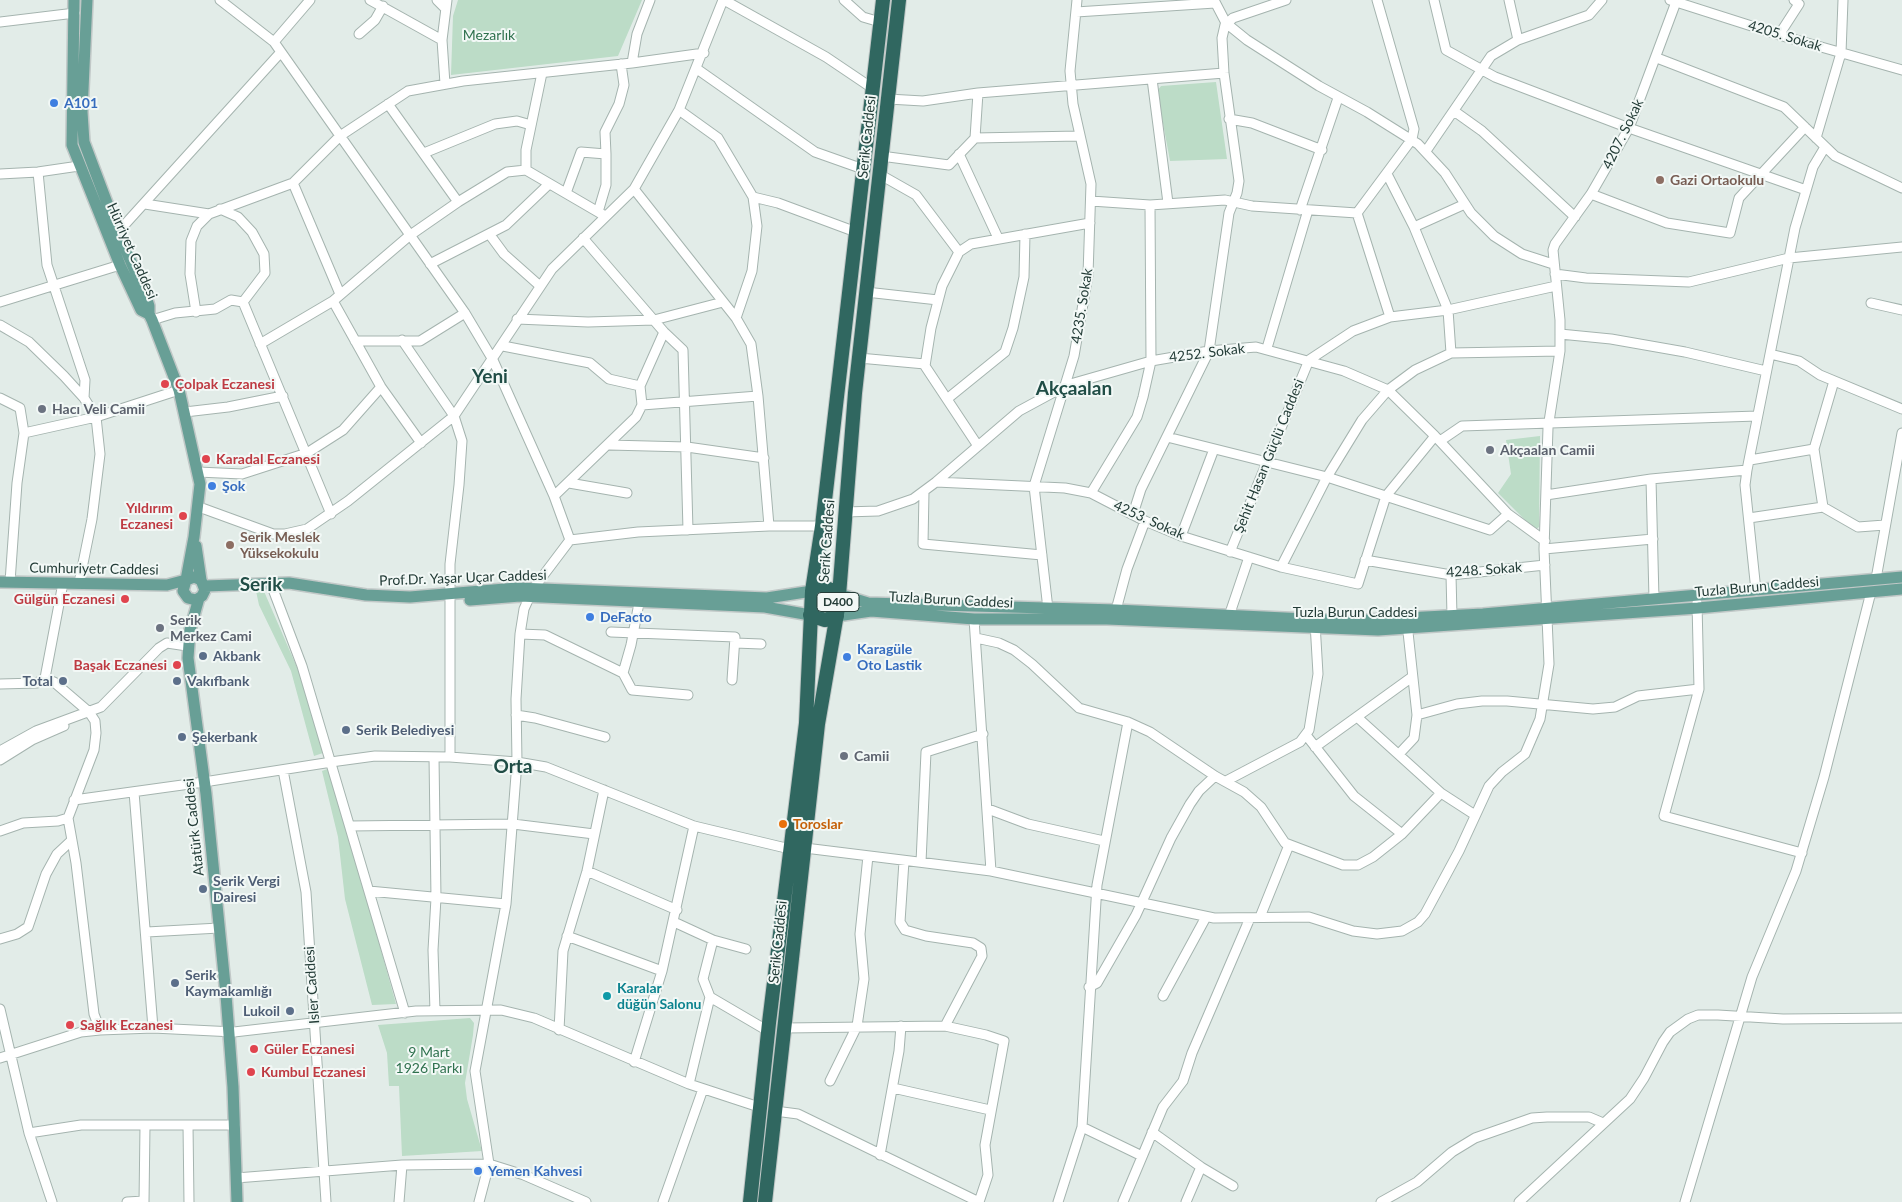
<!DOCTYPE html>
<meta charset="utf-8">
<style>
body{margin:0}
canvas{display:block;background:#e2ece8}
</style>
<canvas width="1902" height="1202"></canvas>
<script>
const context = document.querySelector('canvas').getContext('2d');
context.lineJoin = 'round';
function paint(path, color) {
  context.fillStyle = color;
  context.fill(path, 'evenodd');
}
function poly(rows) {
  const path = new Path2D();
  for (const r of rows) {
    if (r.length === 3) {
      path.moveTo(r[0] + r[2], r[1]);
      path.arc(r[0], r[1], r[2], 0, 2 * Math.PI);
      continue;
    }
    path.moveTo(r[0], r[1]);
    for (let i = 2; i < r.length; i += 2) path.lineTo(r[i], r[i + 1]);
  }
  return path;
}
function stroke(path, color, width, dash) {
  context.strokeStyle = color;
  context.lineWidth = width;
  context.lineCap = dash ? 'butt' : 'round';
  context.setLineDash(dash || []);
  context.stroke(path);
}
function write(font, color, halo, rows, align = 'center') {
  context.font = font + ' Lato,sans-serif';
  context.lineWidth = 4;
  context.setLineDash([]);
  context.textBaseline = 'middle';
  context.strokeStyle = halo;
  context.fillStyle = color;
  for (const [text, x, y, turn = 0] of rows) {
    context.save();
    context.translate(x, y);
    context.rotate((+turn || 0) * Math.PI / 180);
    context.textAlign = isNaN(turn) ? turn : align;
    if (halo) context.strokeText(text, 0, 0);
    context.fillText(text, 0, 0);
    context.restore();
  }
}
paint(poly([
 [458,0,642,0,618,56,451,75,453,16],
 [1216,82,1227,159,1170,161,1157,91,1161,86],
 [1540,436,1539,527,1535,530,1498,493,1511,474,1506,440],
 [263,589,302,679,323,753,314,756,291,671,259,605,256,591],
 [824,604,7],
 [330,768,396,1004,372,1005,345,899,338,837,322,771],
 [470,1018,474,1023,473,1035,465,1083,467,1099,482,1151,402,1156,399,1086,389,1086,387,1053,378,1025]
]), '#bcdcc7');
const minor = poly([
 [220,0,274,42,281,52,465,313,493,360,554,496,570,540,533,589,524,609,520,634,516,699,517,762,506,904,475,1071,489,1164,479,1202],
 [370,0,442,40],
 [437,0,445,8],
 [724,0,826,57,872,88],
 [844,0,863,17,880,22],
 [1214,0,1226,23,1247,40,1319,86,1367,112,1418,144,1445,173,1471,213,1494,236,1522,254,1553,264],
 [1434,0,1446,50,1495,77,1629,128,1806,190],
 [1509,0,1518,40],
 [1670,0,1786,37,1902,70],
 [1076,12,1215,3],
 [0,22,75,13],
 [359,34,375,20,383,6],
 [1779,35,1799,4,1794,0],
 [274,42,310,0],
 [1657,58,1784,107,1835,156,1902,188],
 [632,63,637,34,650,0],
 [697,69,815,152,863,169],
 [1152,79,1168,203],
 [445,84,442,40,447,0],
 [888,99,923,101,978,93,1224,73],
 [388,104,458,202],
 [679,110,718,138,753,197,757,226,752,271,736,318],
 [1454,111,1482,131,1575,217],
 [1229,119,1252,123,1322,150],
 [975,138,978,93],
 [1816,138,1841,53,1843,0],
 [1426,151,1491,56,1518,40,1589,15,1602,0],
 [424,153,495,124,517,121,531,125],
 [959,154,998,238],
 [881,156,949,165,975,138,1079,136],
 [526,170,526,150,542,73],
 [38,172,47,265,85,380,84,398],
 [0,174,38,172,79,166],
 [879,174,916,195,959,252],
 [1387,174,1414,227,1448,310,1451,353],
 [293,183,340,294],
 [634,189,736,318,751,344,758,396,769,526],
 [566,193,581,152,606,154,605,132,619,104,624,85,621,64],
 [1591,194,1667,223,1730,233,1739,198,1805,127],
 [753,197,778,203,856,232],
 [1091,201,1150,205,1225,200,1252,206,1357,213,1412,139,1414,129,1377,0],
 [145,204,209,214,293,183,340,136,408,91,463,81,632,63,704,53],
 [220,209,238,217,252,232,264,254,265,273,243,302],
 [1300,210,1338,98],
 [598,212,606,185,606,154],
 [1357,213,1390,317],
 [1414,227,1465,204],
 [118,232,281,52],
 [490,235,504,254,540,286],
 [583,238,664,332,683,350,688,530],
 [430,264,506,225,549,184],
 [1555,274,1586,278,1689,282,1789,258,1902,247],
 [866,292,938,300],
 [333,301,381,387,421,443],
 [0,302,120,265],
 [1871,303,1902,310],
 [196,312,190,274,191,241,197,226,209,214],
 [517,319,588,322,654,320,723,302],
 [152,320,175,313,215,309,231,300,243,302,331,514],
 [0,325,29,342,64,376,84,398,96,417,100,454,92,519,79,583],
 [1560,334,1611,339,1685,352,1766,371],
 [402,340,454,416,462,441,459,485,450,564,450,757],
 [355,341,420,341,465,313],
 [260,344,333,301,409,236,458,202,507,172,526,170,605,216],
 [503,346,590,363,609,379,640,386,642,405,636,417,554,496],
 [1267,348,1308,210],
 [1770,354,1799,361,1820,375,1902,409],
 [859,358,925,364],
 [640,386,664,332],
 [0,398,20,408,24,433,17,483,10,582],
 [947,399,1005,352,1013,328,1024,277,1025,234],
 [642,405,758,396],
 [185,412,228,407,283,396],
 [24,433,96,417,179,390],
 [1167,437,1327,477,1490,530,1508,514],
 [1440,441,1462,426,1757,416],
 [609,445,687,447,764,458],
 [978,446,925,366,931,328,942,286,959,252,971,244,1090,223],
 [1750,460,1814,449],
 [198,472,242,474,307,453,343,430,381,387],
 [1651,479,1654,599],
 [936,482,1065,488,1091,493,1145,521,1181,536,1281,567,1358,584,1386,496,1435,436],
 [569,483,627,493],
 [924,492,923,544,1042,555],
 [1091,493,1137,417,1143,397,1151,361,1150,205],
 [1546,495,1651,479,1747,470],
 [199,507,273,534,285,534,307,529,348,501,454,416,552,269,634,189,679,110,723,0],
 [1823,507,1814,449,1834,381],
 [845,512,878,511,913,499,936,482,1019,411,1067,385,1151,361,1209,351,1256,347,1344,371,1388,390,1435,436,1508,514,1545,541],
 [1133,514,1141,489,1209,351,1229,213,1237,193,1239,181,1224,73,1222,38,1225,25,1233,18,1286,0],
 [1749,518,1823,507,1858,527,1885,525],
 [1181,536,1214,449],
 [570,540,638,532,769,526,822,526],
 [1544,549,1653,539],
 [1230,552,1309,360,1353,331,1390,317,1448,310,1556,286],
 [1365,560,1451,575,1545,565],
 [1281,567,1327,477,1362,420,1388,390,1415,370,1451,353,1560,351],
 [1451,575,1452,616],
 [1876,579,1902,433],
 [271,584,302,666,405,1013],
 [1756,591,1745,485,1747,470,1795,228,1813,167,1825,147],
 [1697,603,1699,689,1664,816,1802,853],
 [1048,609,1034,486,1074,356,1088,275,1091,184,1073,104,1070,71,1077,0],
 [1116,610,1127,569,1145,521],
 [1229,616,1249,557],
 [974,619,991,871],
 [611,632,735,637,732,680],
 [520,634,545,635,623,673,632,690,688,695],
 [976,638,999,643,1014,650,1032,664,1079,708,1128,722,1150,732,1215,776,1244,792,1261,807,1285,843,1343,865,1358,865,1373,857,1402,834,1441,793],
 [735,643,761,644],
 [623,673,631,645,639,603],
 [0,684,37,683,45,678],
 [516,715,535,718,605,737],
 [1417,715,1457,704,1482,701,1507,701,1593,709,1615,707,1638,696,1699,689],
 [1357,717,1441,793,1475,815],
 [1306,735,1354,796,1402,834],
 [1315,747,1412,677],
 [0,751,36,731,101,707,159,648,167,643,187,646],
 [1399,754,1414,738,1417,715,1407,623],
 [434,757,436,898,433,950,435,1011],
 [0,760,32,740,64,726],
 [283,770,306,892,326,1202],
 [1226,781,1300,742,1309,730,1318,674,1315,623],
 [134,792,153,1028],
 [74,800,204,782,338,761,375,756,450,757,517,762,546,767,694,826,790,849],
 [988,809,1028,824,1104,841],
 [68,818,76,863,94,1014,100,1030],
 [350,826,513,824,594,834],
 [0,831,23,823,58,821,68,818,94,750,96,733,95,721,89,712,54,682,45,678,63,583],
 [805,848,991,871,1214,918,1309,917,1353,931,1377,934,1402,931,1418,922,1425,914,1459,851,1489,786,1502,772,1525,754,1540,719,1549,664,1544,549,1548,428,1560,351,1560,320,1553,250,1555,244,1591,194,1629,128,1676,2],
 [904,861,900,922,905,930,926,936,973,943,981,948,982,956,945,1026],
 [921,862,926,752,983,734],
 [587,871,677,910],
 [369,891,506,904],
 [1260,917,1289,845],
 [674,922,713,940,746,949],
 [147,932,219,928],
 [567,936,662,971],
 [0,939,17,934,28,927,46,874,57,854,72,840],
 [713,940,703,979,710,997,768,1031],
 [1089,987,1097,983,1136,915,1171,838,1190,804,1199,791,1215,776],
 [1163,996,1206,917],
 [0,1009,29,1133,52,1202],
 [785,1028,945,1026,986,1035,1004,1041,985,1145,988,1175,979,1202],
 [559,1030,563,951,587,871,604,790],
 [0,1058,81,1032,100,1030,153,1028,234,1032,416,1011,501,1010,534,1018,689,1084,759,1107],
 [634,1062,662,971,694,826],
 [830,1081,857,1026,864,979,860,934,868,856],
 [689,1084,710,997],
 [893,1088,990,1110],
 [775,1111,798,1114,979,1202],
 [188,1125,189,1202],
 [1082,1127,1142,1156],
 [1152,1132,1201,1167,1233,1186],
 [29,1133,81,1125,235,1125],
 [880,1155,899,1051,901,1026],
 [236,1178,402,1165,489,1164,524,1175,586,1202],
 [127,1202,144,1201],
 [144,1202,145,1126],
 [399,1202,402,1165],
 [663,1202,703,1089],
 [1058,1202,1082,1127,1097,885,1128,722],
 [1123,1202,1163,1107,1183,1081,1192,1053,1250,918],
 [1186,1202,1201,1167],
 [1381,1202,1417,1182,1452,1152,1475,1138,1532,1118,1547,1117,1589,1117,1603,1123],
 [1519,1202,1630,1099,1644,1078,1663,1042,1670,1032,1688,1019,1698,1015,1718,1015,1783,1019,1902,1018],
 [1685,1202,1752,977,1796,871,1824,777,1871,592]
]);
const major = poly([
 [87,0,82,112,84,142,118,232,145,294,149,306,149,314],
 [196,546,201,580],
 [0,582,167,585,186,580,194,577,201,580,205,590,202,596,196,600,188,598,183,591,186,580,194,537,200,484,179,390,152,320,149,314,141,310,120,265,72,145,74,0],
 [205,586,289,583,366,595,410,597,517,588,767,598,812,591],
 [839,594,868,603,1116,610,1348,621,1483,614,1902,577],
 [199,598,190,630,188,658,206,794,226,995,233,1087,237,1202],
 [470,600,520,596,765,607,810,615],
 [837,616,871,611,974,619,1107,619,1378,630,1698,608,1902,589]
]);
const highway = poly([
 [812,591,829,589,839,594],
 [810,615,825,620,837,616],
 [750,1202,769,1023,806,723,812,591,822,526,883,0],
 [765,1202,818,724,838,608,855,393,899,0]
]);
stroke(minor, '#a5b4af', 11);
stroke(major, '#c1c8c7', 14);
stroke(highway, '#c1c8c7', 16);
stroke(minor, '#fff', 9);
stroke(major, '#689f96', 11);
stroke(highway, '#306760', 14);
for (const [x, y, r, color] of [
 [54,103,5,"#3f7fe0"],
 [1660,180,5,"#8d6e63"],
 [165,384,5,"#e0444e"],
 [42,409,5,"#6b7280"],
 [1490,450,5,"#6b7280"],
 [206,459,5,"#e0444e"],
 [212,486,5,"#3f7fe0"],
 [183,516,5,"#e0444e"],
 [230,545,5,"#8d6e63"],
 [125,599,5,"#e0444e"],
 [590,617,5,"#3f7fe0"],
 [160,628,5,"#6b7280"],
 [203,656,5,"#5c6f8a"],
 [847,657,5,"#3f7fe0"],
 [177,665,5,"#e0444e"],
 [63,681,5,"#5c6f8a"],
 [177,681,5,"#5c6f8a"],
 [346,730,5,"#5c6f8a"],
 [182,737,5,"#5c6f8a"],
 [844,756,5,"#6b7280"],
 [783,824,5,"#e8710a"],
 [203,889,5,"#5c6f8a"],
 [175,983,5,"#5c6f8a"],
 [607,996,5,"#0f9aa8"],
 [290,1011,5,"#5c6f8a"],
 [70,1025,5,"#e0444e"],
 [254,1049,5,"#e0444e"],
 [251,1072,5,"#e0444e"],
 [478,1171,5,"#3f7fe0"]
]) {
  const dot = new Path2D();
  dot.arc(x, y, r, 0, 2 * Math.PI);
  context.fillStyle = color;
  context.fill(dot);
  stroke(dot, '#f2f8f6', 2);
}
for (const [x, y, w] of [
 [838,602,42]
]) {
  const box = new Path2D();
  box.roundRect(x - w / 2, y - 9.5, w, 19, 4);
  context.fillStyle = '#f2f8f6';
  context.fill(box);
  stroke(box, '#233c37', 1);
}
write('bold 12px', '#233c37', null, [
 ["D400",838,602]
]);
write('14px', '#2f714e', '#f2f8f6', [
 ["Mezarlık",489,35],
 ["9 Mart",429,1052],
 ["1926 Parkı",429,1068]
]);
write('14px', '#233c37', '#f2f8f6', [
 ["4205. Sokak",1785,36,17],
 ["4207. Sokak",1623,134,-64],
 ["Serik Caddesi",867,137,-84],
 ["Hürriyet Caddesi",132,251,66],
 ["4235. Sokak",1082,306,-81],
 ["4252. Sokak",1207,353,-7],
 ["Şehit Hasan Güçlü Caddesi",1269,456,-68],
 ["4253. Sokak",1149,520,24],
 ["Serik Caddesi",827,541,-86],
 ["Cumhuriyetr Caddesi",94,569,1],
 ["4248. Sokak",1484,570,-4],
 ["Prof.Dr. Yaşar Uçar Caddesi",463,578,-2],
 ["Tuzla Burun Caddesi",1757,587,-5],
 ["Tuzla Burun Caddesi",951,600,3],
 ["Tuzla Burun Caddesi",1355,612],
 ["Atatürk Caddesi",194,827,-96],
 ["Serik Caddesi",778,942,-84],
 ["Isler Caddesi",312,985,-94]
]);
write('bold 14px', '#366cbe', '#f2f8f6', [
 ["A101",64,103],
 ["Şok",222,486],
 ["DeFacto",600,617],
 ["Karagüle",857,649],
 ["Oto Lastik",857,665],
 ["Yemen Kahvesi",488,1171]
], 'left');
write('bold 14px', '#785e54', '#f2f8f6', [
 ["Gazi Ortaokulu",1670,180],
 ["Serik Meslek",240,537],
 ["Yüksekokulu",240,553]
], 'left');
write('bold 14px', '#be3a42', '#f2f8f6', [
 ["Çolpak Eczanesi",175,384],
 ["Karadal Eczanesi",216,459],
 ["Yıldırım",173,508,"right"],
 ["Eczanesi",173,524,"right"],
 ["Gülgün Eczanesi",115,599,"right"],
 ["Başak Eczanesi",167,665,"right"],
 ["Sağlık Eczanesi",80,1025],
 ["Güler Eczanesi",264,1049],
 ["Kumbul Eczanesi",261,1072]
], 'left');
write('bold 14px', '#5b616d', '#f2f8f6', [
 ["Hacı Veli Camii",52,409],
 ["Akçaalan Camii",1500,450],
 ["Serik",170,620],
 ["Merkez Cami",170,636],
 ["Camii",854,756]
], 'left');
write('bold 14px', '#4e5e75', '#f2f8f6', [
 ["Akbank",213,656],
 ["Total",53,681,"right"],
 ["Vakıfbank",187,681],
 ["Serik Belediyesi",356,730],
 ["Şekerbank",192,737],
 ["Serik Vergi",213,881],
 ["Dairesi",213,897],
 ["Serik",185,975],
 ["Kaymakamlığı",185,991],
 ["Lukoil",280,1011,"right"]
], 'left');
write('bold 14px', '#c56008', '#f2f8f6', [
 ["Toroslar",793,824]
], 'left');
write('bold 14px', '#0d838f', '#f2f8f6', [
 ["Karalar",617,988],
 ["düğün Salonu",617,1004]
], 'left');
write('bold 19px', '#204d46', '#f2f8f6', [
 ["Yeni",490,377],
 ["Akçaalan",1074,389],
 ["Serik",261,585],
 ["Orta",513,767]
]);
</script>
